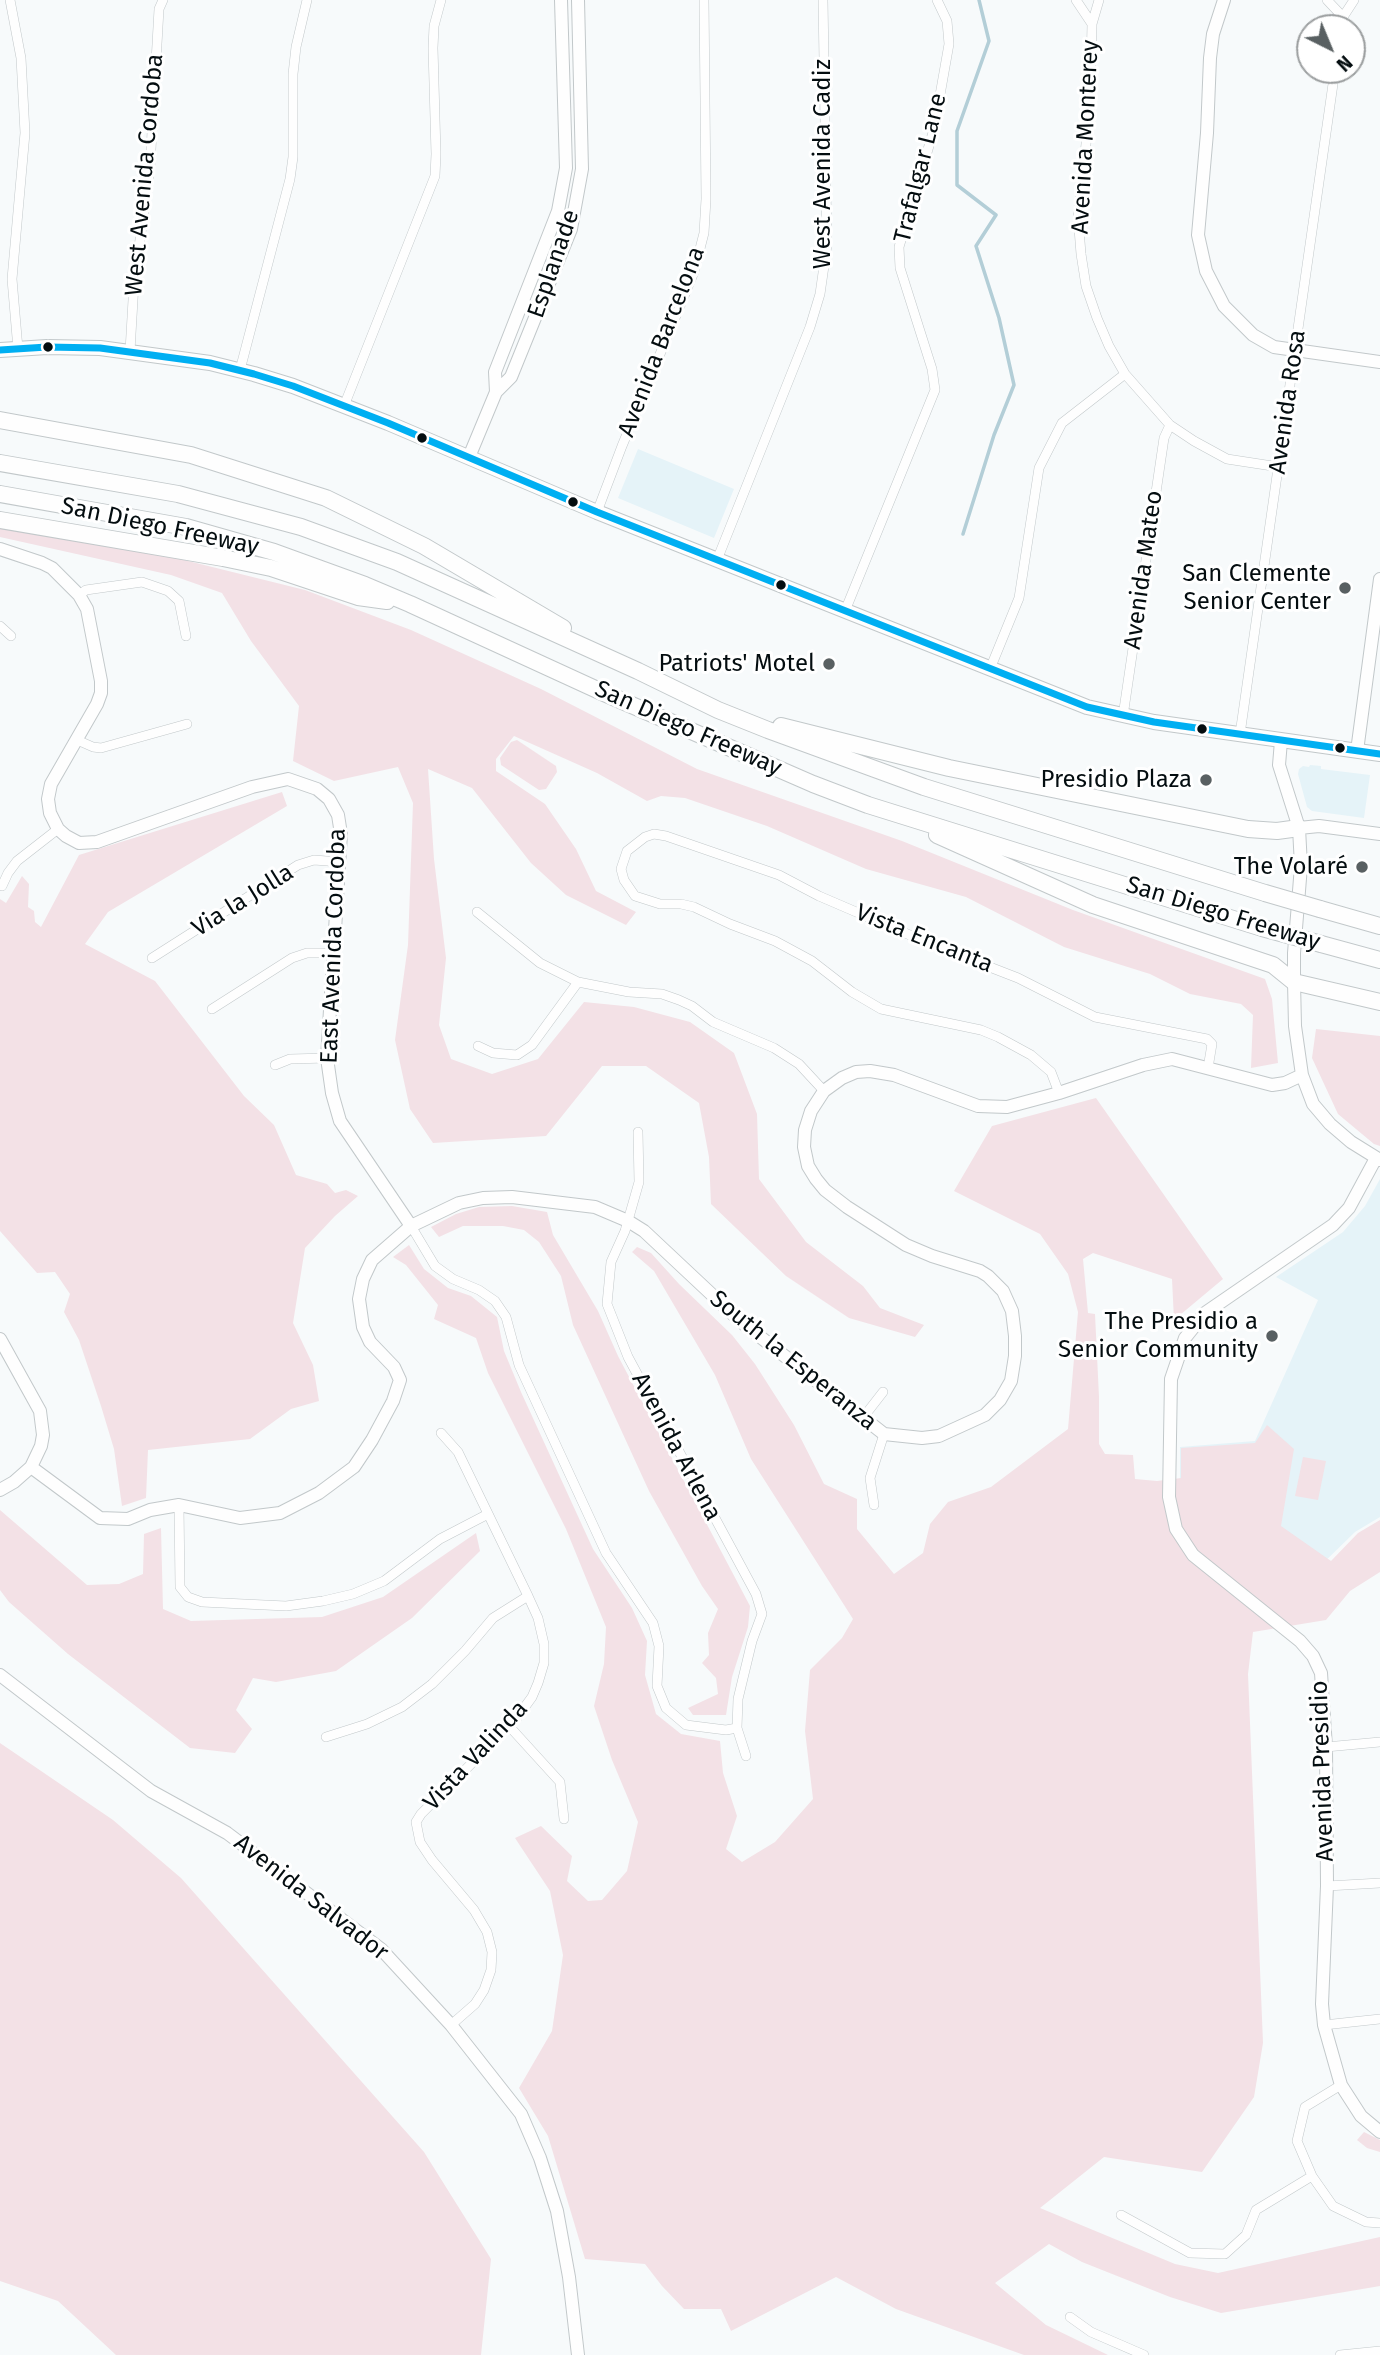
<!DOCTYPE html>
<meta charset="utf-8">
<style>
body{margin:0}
#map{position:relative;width:1380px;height:2355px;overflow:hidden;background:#f7fafb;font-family:"Fira Sans",sans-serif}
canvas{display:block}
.north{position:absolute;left:1296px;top:14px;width:70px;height:70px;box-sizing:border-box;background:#fff;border:2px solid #9b9e9f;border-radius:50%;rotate:137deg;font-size:19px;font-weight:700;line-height:28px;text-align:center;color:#040d10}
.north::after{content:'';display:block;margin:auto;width:24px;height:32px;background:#596062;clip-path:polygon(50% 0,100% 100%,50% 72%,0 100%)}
</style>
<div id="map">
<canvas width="1380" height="2355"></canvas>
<div class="north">N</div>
</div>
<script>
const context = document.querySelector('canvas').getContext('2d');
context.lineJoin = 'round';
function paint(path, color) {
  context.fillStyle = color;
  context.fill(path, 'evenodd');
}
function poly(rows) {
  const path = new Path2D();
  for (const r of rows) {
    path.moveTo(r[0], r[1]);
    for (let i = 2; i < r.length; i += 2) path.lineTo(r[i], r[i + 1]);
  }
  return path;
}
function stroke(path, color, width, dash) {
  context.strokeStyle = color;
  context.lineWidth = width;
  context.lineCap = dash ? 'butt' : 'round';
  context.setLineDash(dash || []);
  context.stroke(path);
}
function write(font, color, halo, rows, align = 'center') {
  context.font = font + ' "Fira Sans",sans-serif';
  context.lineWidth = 6;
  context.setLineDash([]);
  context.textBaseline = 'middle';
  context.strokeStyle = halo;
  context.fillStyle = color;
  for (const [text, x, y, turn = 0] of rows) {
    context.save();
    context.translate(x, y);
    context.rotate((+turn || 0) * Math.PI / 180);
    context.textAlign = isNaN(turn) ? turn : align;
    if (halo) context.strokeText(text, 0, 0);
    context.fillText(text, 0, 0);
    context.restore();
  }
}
paint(poly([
 [638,449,734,489,714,538,618,498],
 [1310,765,1321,766,1321,769,1370,775,1364,818,1312,811,1307,807,1298,774,1299,769,1303,766,1309,767],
 [1380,1179,1380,1517,1355,1532,1311,1575,1180,1509,1180,1447,1255,1441,1318,1300,1276,1277,1343,1232,1365,1206]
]), '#e5f3f8');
paint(poly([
 [0,526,180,559,305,590,411,630,541,689,697,769,902,841,1073,910,1265,979,1272,999,1278,1063,1251,1068,1253,1015,1241,1004,1190,994,1150,974,1064,947,966,897,866,869,767,826,685,798,661,796,647,801,597,773,514,736,496,759,496,771,545,804,576,849,596,891,636,912,626,925,566,895,531,863,472,788,428,769,434,859,446,958,439,1025,451,1059,492,1074,538,1059,584,1002,634,1007,690,1022,734,1053,757,1114,759,1179,806,1242,863,1286,880,1308,924,1325,915,1337,849,1318,786,1276,711,1204,709,1157,699,1103,646,1066,602,1066,546,1136,433,1143,410,1109,395,1040,408,945,413,803,398,767,334,781,293,761,299,706,251,641,222,593,171,575,0,537],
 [517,740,556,766,557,772,546,789,539,790,501,765,500,758,511,742],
 [282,792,287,806,108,912,85,944,155,981,244,1096,274,1125,296,1175,327,1184,335,1193,346,1190,358,1196,335,1216,305,1248,293,1323,313,1365,319,1401,291,1409,250,1439,148,1450,146,1498,122,1506,114,1449,101,1406,79,1340,64,1312,70,1294,55,1272,37,1273,0,1231,0,899,6,903,22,876,29,884,28,907,34,911,35,922,41,927,79,855],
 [1316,1029,1380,1036,1380,1146,1374,1144,1338,1114,1312,1058],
 [1096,1098,1223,1279,1174,1320,1172,1279,1093,1253,1083,1259,1088,1313,1095,1314,1099,1397,1099,1444,1105,1454,1133,1455,1135,1479,1157,1481,1181,1478,1181,1448,1255,1443,1267,1425,1294,1449,1281,1526,1331,1561,1358,1533,1380,1520,1380,1572,1350,1591,1326,1620,1253,1632,1248,1674,1263,2043,1254,2097,1202,2172,1104,2157,1040,2208,1175,2264,1218,2273,1380,2237,1380,2286,1221,2313,1170,2297,1082,2262,1049,2244,995,2283,1046,2325,1108,2355,1024,2355,896,2309,836,2277,731,2331,721,2309,684,2309,662,2286,645,2264,585,2259,548,2136,519,2088,552,2031,563,1955,550,1891,515,1838,541,1826,572,1856,567,1881,588,1901,602,1900,627,1871,638,1822,612,1760,594,1706,604,1664,606,1627,566,1529,488,1373,476,1338,434,1319,438,1305,406,1265,393,1257,409,1245,424,1269,448,1288,471,1296,497,1317,504,1351,521,1392,593,1549,632,1608,647,1641,645,1675,656,1714,681,1734,720,1741,723,1773,737,1816,726,1849,742,1862,775,1842,813,1799,805,1731,810,1670,842,1638,853,1619,751,1459,715,1375,654,1271,632,1252,637,1247,651,1253,679,1284,732,1335,755,1364,794,1425,824,1484,857,1499,857,1529,894,1574,923,1553,930,1524,948,1502,991,1487,1068,1429,1078,1312,1068,1274,1040,1234,954,1191,992,1126],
 [512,1206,547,1212,553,1235,598,1311,618,1356,750,1606,748,1627,732,1677,726,1715,693,1715,688,1708,718,1694,716,1678,702,1663,709,1655,708,1633,718,1609,702,1586,649,1491,573,1325,561,1276,539,1242,524,1230,503,1226,463,1226,439,1237,431,1227,456,1214,479,1207],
 [1303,1457,1326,1461,1318,1500,1295,1496],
 [0,1510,87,1585,119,1584,143,1574,144,1534,161,1528,163,1609,191,1621,322,1617,383,1597,476,1533,480,1551,412,1618,336,1671,276,1682,253,1678,236,1710,252,1729,235,1753,190,1748,68,1654,9,1602,0,1590],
 [0,1743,113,1820,181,1878,424,2152,491,2259,481,2355,116,2355,58,2301,0,2281],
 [1364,2132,1380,2140,1380,2152,1367,2148,1357,2140]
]), '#f3e1e6');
stroke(poly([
 [963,534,994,435,1014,385,999,318,976,246,996,215,957,185,957,131,989,41,979,0]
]), '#b3ced7', 3.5);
const street = poly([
 [10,0,21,58,25,133,12,279,18,349],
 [1076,0,1092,24],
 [1099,0,1092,24,1090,108,1078,216,1081,254,1086,286,1097,318,1109,346,1125,374,1170,425,1194,441,1227,459,1279,467],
 [1327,0,1343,17],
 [1341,28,1343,17,1354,0],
 [130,351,134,283,150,167,159,9,163,0],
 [240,370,290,179,293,157,293,74,296,47,307,0],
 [344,406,435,176,436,154,433,48,434,26,441,0],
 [597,512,622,446,694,272,704,233,706,199,704,0],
 [717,560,810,327,820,294,827,245,823,0],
 [79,595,86,590,142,582,168,591,179,601,186,636],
 [845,611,935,390,932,369,900,268,899,247,934,129,949,44,947,21,937,0],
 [0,626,11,636],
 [990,669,1019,598,1039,468,1062,423,1125,374],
 [1123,716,1164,438,1170,425],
 [1240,734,1335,70],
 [77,740,93,747,101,748,187,724],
 [2,886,8,873,17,861,58,829],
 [477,912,540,963,578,982,629,992,662,994,679,1000,692,1006,713,1022,774,1048,799,1064,824,1091],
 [152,958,298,865,314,860,340,862],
 [212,1009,292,958,307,953,324,953,335,957],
 [478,1046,493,1053,517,1055,532,1045,578,982],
 [275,1065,290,1059,327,1058],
 [1059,1093,1051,1072,1031,1055,998,1037,981,1030,881,1009,852,992,812,961,775,941,730,924,694,907,681,904,660,904,635,896,624,880,621,869,627,851,645,837,654,834,666,836,779,875,819,896,933,945,1018,978,1095,1017,1207,1039,1212,1044,1208,1068],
 [638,1132,639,1182,625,1231,611,1262,607,1304,628,1357,756,1594,762,1614,752,1641,738,1699,737,1728,746,1756],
 [411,1226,435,1266,453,1279,479,1290,495,1301,506,1317,519,1365,606,1553,653,1623,659,1646,657,1686,666,1708,686,1725,726,1730,737,1728],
 [862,1419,883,1392],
 [441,1433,458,1452,528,1596,538,1618,544,1644,544,1663,538,1683,532,1697,516,1719,421,1814,416,1822,420,1842,432,1860,474,1910,487,1932,492,1952,491,1970,484,1990,475,2004,451,2025],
 [179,1505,180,1587,188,1597,202,1602,286,1606,323,1601,353,1594,384,1581,440,1539,488,1514],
 [874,1505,870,1478,884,1434],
 [509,1726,560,1782,564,1819],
 [326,1737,367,1724,402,1707,432,1684,465,1651,493,1618,528,1596],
 [1326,1747,1380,1742],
 [1327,1886,1380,1883],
 [1324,2025,1380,2019],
 [1341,2085,1305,2107,1297,2141,1312,2176,1333,2206,1366,2222,1380,2223],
 [1121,2215,1190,2253,1225,2254,1246,2235,1256,2210,1312,2176],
 [1070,2317,1091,2332,1144,2355],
 [1340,2355,1380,2351]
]);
const secondary = poly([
 [1224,0,1213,34,1210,58,1207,133,1198,235,1206,271,1224,306,1253,335,1274,347,1380,362],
 [496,392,495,372,558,211,566,168,561,0],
 [469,457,496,392,511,377,571,229,582,169,578,0],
 [0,549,42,563,52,568,79,595,87,609,101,681,101,693,97,704,51,784,48,799,50,813,58,829,66,836,79,843,97,842,252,787,288,779,317,789,329,799,338,815,341,834,327,1058,332,1093,340,1121,411,1226],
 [1281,741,1279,765,1299,828,1301,866,1294,953,1294,982,1295,1026,1302,1075,1313,1104,1330,1124,1351,1142,1380,1160],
 [1357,751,1380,579],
 [1299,828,1319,826,1380,834],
 [1376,1158,1349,1208,1333,1225,1205,1313,1185,1338,1171,1379,1169,1497,1176,1529,1193,1555,1300,1641,1313,1656,1321,1673,1326,1747,1327,1886,1322,2004,1324,2025,1341,2085,1361,2116,1380,2132],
 [0,1339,40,1411,43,1435,41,1446,31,1467,14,1482,0,1490],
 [31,1467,100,1518,128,1519,150,1510,179,1505,240,1518,280,1513,319,1493,354,1467,372,1440,393,1401,400,1380,394,1367,370,1342,363,1327,359,1299,363,1279,372,1260,411,1226,459,1203,483,1198,512,1197,595,1207,628,1221,644,1231,740,1321,884,1434,922,1438,939,1436,985,1415,1000,1400,1011,1381,1015,1356,1015,1336,1012,1311,1003,1291,988,1276,980,1271,932,1256,906,1245,847,1207,825,1190,816,1179,808,1166,804,1147,805,1130,811,1111,824,1091,842,1078,856,1072,870,1071,894,1075,978,1106,1007,1107,1059,1093,1143,1065,1172,1059,1272,1085,1285,1083,1302,1075],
 [0,1675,151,1791,227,1833,381,1949,451,2025,521,2114,540,2158,557,2211,569,2277,578,2355]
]);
const primary = poly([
 [0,350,47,347,100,348,210,363,254,374,293,386,388,423,597,512,1087,707,1154,722,1380,754]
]);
const highway = poly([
 [0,420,191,455,326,498,424,546,563,628],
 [0,463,178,494,301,527,397,562,638,671,718,710,768,730,924,787,1265,893],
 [0,494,186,527,274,552,365,585,410,604,604,693,813,784,868,805,1262,928],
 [0,520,223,558,271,568,358,597,387,601],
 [781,726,949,768,1248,829,1277,831,1299,828],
 [937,835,1093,905,1273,965,1294,982,1380,1002],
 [1320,909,1380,926],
 [1321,944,1380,960]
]);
stroke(street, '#c2c8ca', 10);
stroke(secondary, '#c2c8ca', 14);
stroke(primary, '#c2c8ca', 16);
stroke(highway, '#c2c8ca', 18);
stroke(street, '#fefefe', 9);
stroke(secondary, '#fefefe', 12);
stroke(primary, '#fefefe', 14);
stroke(highway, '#fefefe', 16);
const highwayBridge = poly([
 [1265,893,1320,909],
 [1262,928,1321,944]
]);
stroke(highwayBridge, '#c2c8ca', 18, []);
stroke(highwayBridge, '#fefefe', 16);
stroke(poly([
 [0,350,47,347,100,348,210,363,254,374,293,386,388,423,597,512,1087,707,1154,722,1380,754]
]), '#00aff2', 7);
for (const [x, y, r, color] of [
 [48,347,6,"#040d10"],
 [422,438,6,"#040d10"],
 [573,502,6,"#040d10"],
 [781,585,6,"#040d10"],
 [1345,588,7,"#596062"],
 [829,664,7,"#596062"],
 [1202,729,6,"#040d10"],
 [1340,748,6,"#040d10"],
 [1206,780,7,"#596062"],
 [1362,867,7,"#596062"],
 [1272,1336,7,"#596062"]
]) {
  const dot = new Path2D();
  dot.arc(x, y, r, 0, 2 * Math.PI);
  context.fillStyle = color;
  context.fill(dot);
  stroke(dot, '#fff', 2.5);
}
write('24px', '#040d10', '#fff', [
 ["Avenida Monterey",1086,137,-87],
 ["West Avenida Cadiz",823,164,-90],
 ["Trafalgar Lane",921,168,-76],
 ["West Avenida Cordoba",145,175,-85],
 ["Esplanade",554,264,-71],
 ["Avenida Barcelona",662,342,-69],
 ["Avenida Rosa",1288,402,-82],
 ["San Diego Freeway",160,527,12],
 ["Avenida Mateo",1144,570,-82],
 ["San Diego Freeway",688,729,24],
 ["Via la Jolla",243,901,-32],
 ["San Diego Freeway",1223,914,17],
 ["Vista Encanta",924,939,22],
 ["East Avenida Cordoba",334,946,-88],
 ["South la Esperanza",793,1361,39],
 ["Avenida Arlena",676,1447,62],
 ["Vista Valinda",476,1756,-47],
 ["Avenida Presidio",1323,1771,-92],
 ["Avenida Salvador",311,1898,38]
]);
write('24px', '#040d10', '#fff', [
 ["San Clemente",1331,574],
 ["Senior Center",1331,602],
 ["Patriots' Motel",815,664],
 ["Presidio Plaza",1192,780],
 ["The Volaré",1348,867],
 ["The Presidio a",1258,1322],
 ["Senior Community",1258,1350]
], 'right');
</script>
